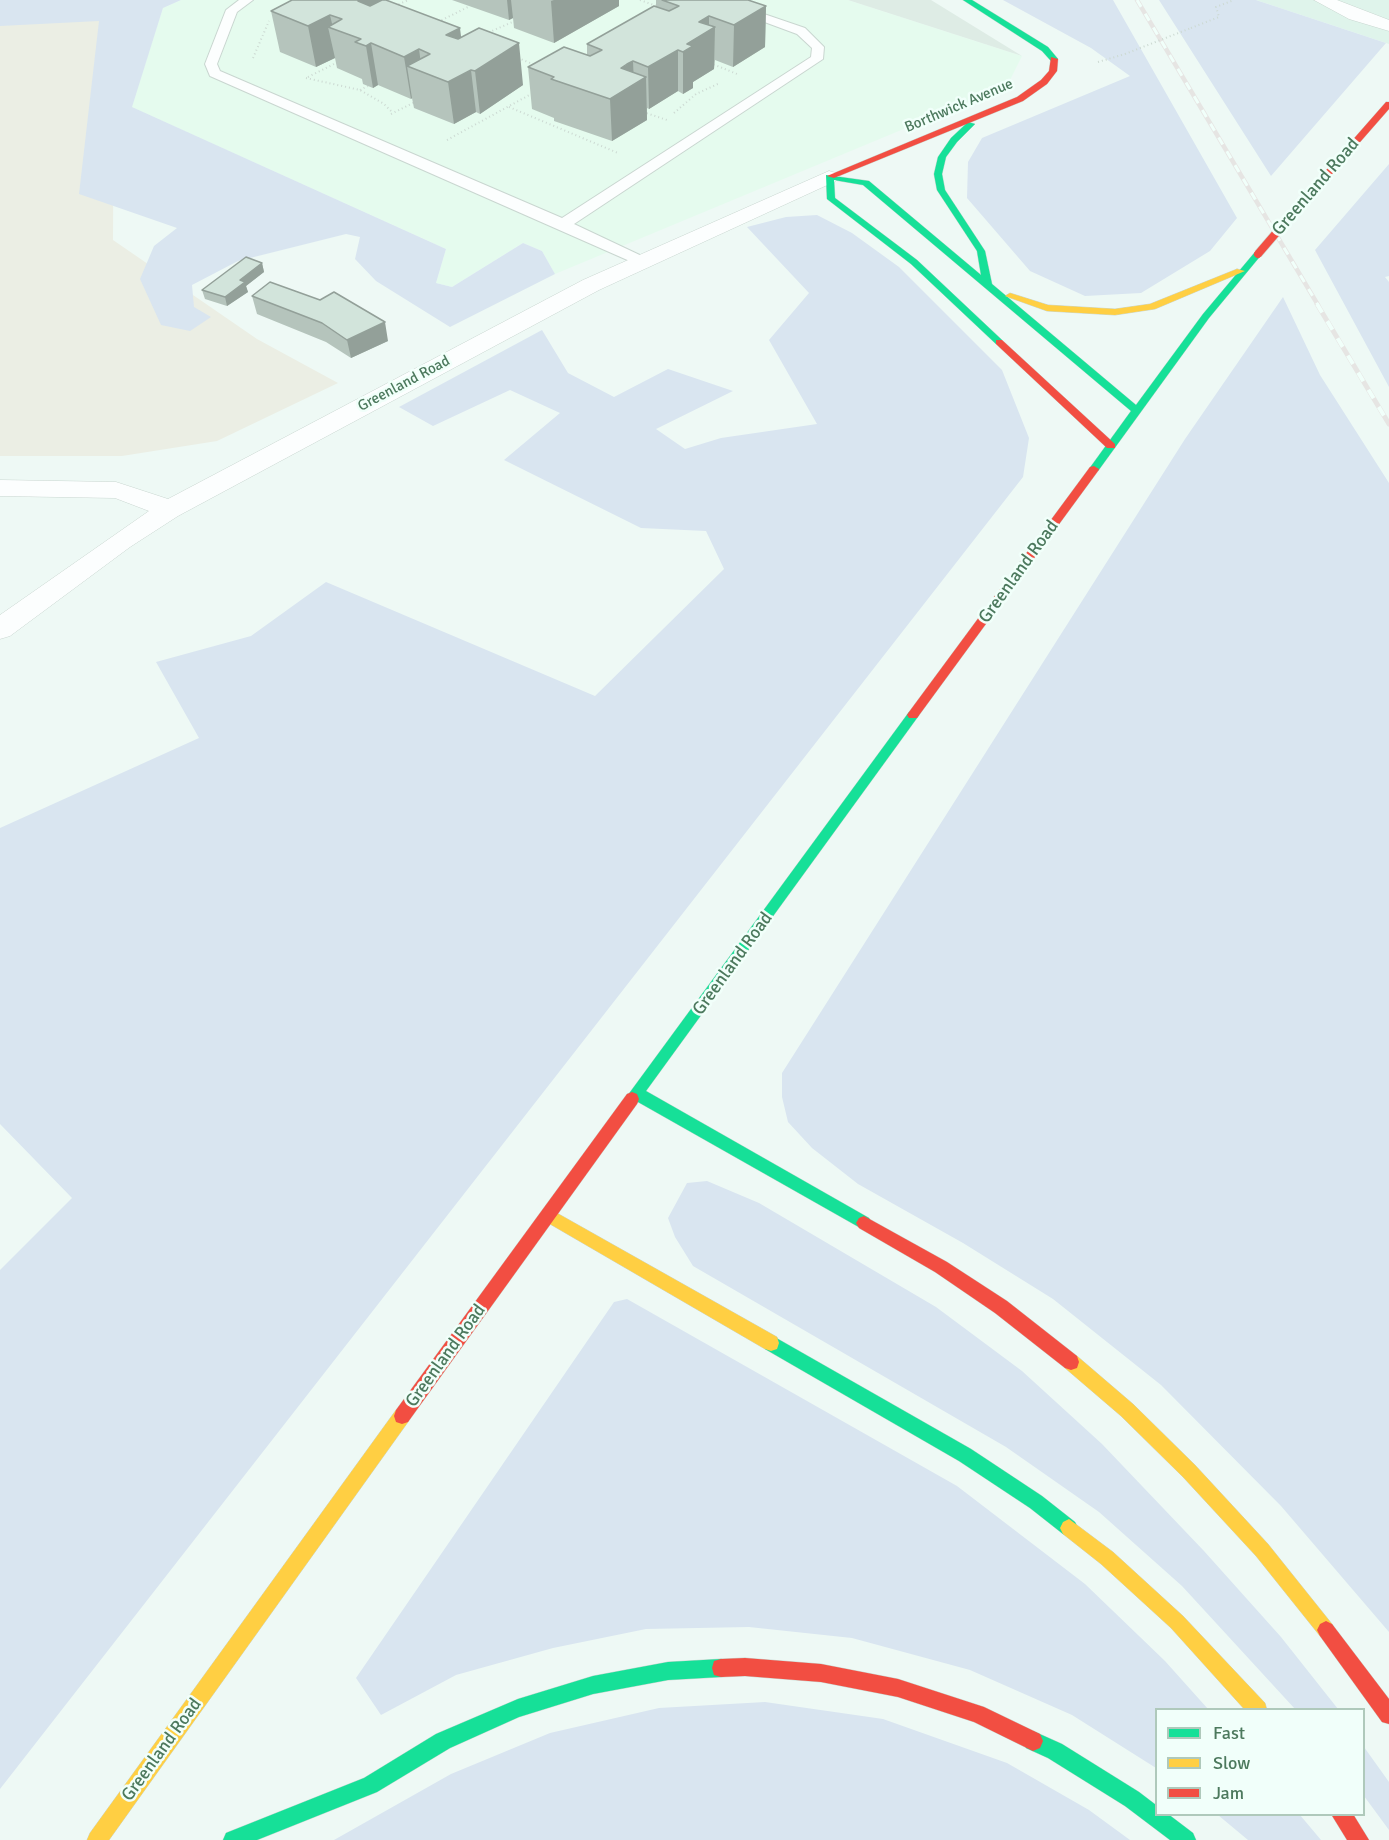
<!DOCTYPE html>
<style>
body{margin:0}
#map{position:relative;width:1389px;height:1840px;overflow:hidden;background:#eef9f5;font-family:Signika,sans-serif}
canvas{display:block}
.legend{position:absolute;left:1155px;top:1708px;width:210px;height:108px;box-sizing:border-box;background:#f1fffa;border:2px solid #afc9bb;margin:0;padding:8px 10px;list-style:none;font-size:18px;color:#4c795d}
.legend li{display:flex;align-items:center;gap:12px;height:30px}
.legend b{width:30px;border:2px solid #afc9bb}
</style>
<div id="map">
<canvas width="1389" height="1840"></canvas>
<ul class="legend">
<li><b style="height:8px;background:#16e098"></b>Fast</li>
<li><b style="height:8px;background:#ffcf43"></b>Slow</li>
<li><b style="height:8px;background:#f24e42"></b>Jam</li>
</ul>
</div>
<script>
const context = document.querySelector('canvas').getContext('2d');
context.lineJoin = 'round';
function paint(path, color) {
  context.fillStyle = color;
  context.fill(path, 'evenodd');
}
function poly(rows) {
  const path = new Path2D();
  for (const r of rows) {
    path.moveTo(r[0], r[1]);
    for (let i = 2; i < r.length; i += 2) path.lineTo(r[i], r[i + 1]);
  }
  return path;
}
function stroke(path, color, width, dash) {
  context.strokeStyle = color;
  context.lineWidth = width;
  context.lineCap = dash ? 'butt' : 'round';
  context.setLineDash(dash || []);
  context.stroke(path);
}
function write(font, color, halo, rows, align = 'center') {
  context.font = font + ' Signika,sans-serif';
  context.lineWidth = 5;
  context.setLineDash([]);
  context.textBaseline = 'middle';
  context.strokeStyle = halo;
  context.fillStyle = color;
  for (const [text, x, y, turn = 0] of rows) {
    context.save();
    context.translate(x, y);
    context.rotate((+turn || 0) * Math.PI / 180);
    context.textAlign = isNaN(turn) ? turn : align;
    if (halo) context.strokeText(text, 0, 0);
    context.fillText(text, 0, 0);
    context.restore();
  }
}
paint(poly([
 [1256,0,1389,0,1389,44,1386,43]
]), '#dff4eb');
paint(poly([
 [181,0,848,0,1022,56,1007,86,555,274,542,251,523,243,452,287,436,283,446,249,131,107,163,8]
]), '#e5fbee');
paint(poly([
 [848,0,931,0,1022,56]
]), '#deece5');
paint(poly([
 [114,12,113,240,257,339,338,383,217,441,122,456,0,456,0,18]
]), '#ebeee4');
paint(poly([
 [0,0,181,0,163,8,132,107,446,249,436,283,452,287,523,243,542,251,555,274,450,327,376,281,355,259,360,237,346,234,238,261,192,285,194,307,211,317,190,331,161,325,140,279,154,246,177,228,79,194,99,21,0,26],
 [1003,0,1113,0,1237,218,1210,251,1141,293,1085,296,1030,271,967,198,968,162,982,138,1130,76,1091,48],
 [1159,0,1256,0,1386,43,1271,176],
 [1389,164,1389,276,1385,277,1389,282,1389,387,1315,250],
 [817,215,852,233,899,267,1002,370,1029,438,1023,477,0,1789,0,1270,72,1198,0,1124,0,828,199,738,156,662,251,636,326,582,595,696,724,569,706,531,641,528,504,460,560,413,510,390,433,426,399,407,542,330,568,373,614,397,668,369,733,391,656,429,685,449,721,438,817,424,769,340,809,293,747,227,786,217],
 [1283,297,1320,375,1389,483,1389,1632,1281,1506,1161,1385,1053,1299,963,1243,858,1184,812,1148,788,1122,782,1097,782,1073,1185,439],
 [707,1181,759,1203,936,1307,1022,1371,1102,1444,1204,1551,1281,1637,1338,1709,1295,1709,1182,1586,1099,1512,1006,1447,693,1266,675,1237,668,1218,687,1183],
 [627,1299,957,1486,1085,1584,1165,1661,1208,1709,1156,1710,1156,1768,1072,1715,970,1670,852,1638,749,1627,646,1629,553,1648,456,1675,381,1715,356,1678,614,1302],
 [765,1702,883,1719,1007,1763,1089,1810,1130,1840,334,1840,451,1774,550,1733,659,1708],
 [1364,1747,1389,1782,1389,1830,1364,1796],
 [1218,1815,1300,1815,1321,1840,1248,1840]
]), '#d9e5f0');
const lane = poly([
 [239,0,253,0,237,12,217,64,220,71,562,218,811,57,812,48,797,34,705,0,723,0,805,28,824,47,823,59,574,224,646,258,649,261,646,264,641,266,210,76,205,64,226,10,239,0]
]);
const street = poly([
 [1314,0,1337,0,1389,20,1389,31,1349,19,1314,0],
 [829,171,836,173,839,177,836,181,599,290,178,516,130,547,10,636,0,639,0,615,149,511,115,498,0,496,0,480,116,482,168,499,583,280,829,171]
]);
const fast = poly([
 [963,0,972,0,1048,47,1058,59,1051,61,1042,51,963,0],
 [968,122,975,124,957,142,946,157,942,174,945,190,985,251,992,284,1136,405,1203,314,1255,252,1262,254,1209,318,1098,471,1090,471,1089,469,1131,411,863,185,834,180,835,198,917,260,1002,340,1002,344,996,344,911,264,827,199,826,175,869,181,981,275,977,251,937,190,934,174,938,157,951,138,968,122],
 [913,711,919,715,917,718,646,1091,869,1218,872,1223,869,1228,864,1230,638,1102,632,1106,627,1104,625,1099,909,712,913,711],
 [771,1335,971,1449,1042,1496,1075,1522,1078,1528,1075,1534,1069,1537,1063,1534,1030,1508,959,1461,765,1349,763,1343,765,1337,771,1335],
 [721,1659,728,1661,730,1668,728,1675,721,1677,668,1680,593,1694,519,1717,450,1748,377,1792,257,1840,223,1840,226,1833,364,1778,436,1734,518,1699,593,1676,668,1662,721,1659],
 [1033,1731,1062,1744,1139,1792,1156,1805,1156,1814,1168,1814,1193,1833,1196,1840,1170,1840,1125,1806,1048,1758,1026,1748,1023,1741,1026,1734,1033,1731]
]);
const slow = poly([
 [1237,269,1245,271,1155,309,1115,315,1047,311,1005,296,1010,293,1048,305,1115,309,1150,304,1237,269],
 [548,1208,777,1337,779,1343,777,1349,771,1351,765,1349,543,1220,540,1215,543,1210,548,1208],
 [1071,1354,1077,1356,1133,1404,1195,1465,1268,1544,1332,1624,1335,1630,1332,1636,1326,1639,1320,1636,1256,1556,1183,1477,1121,1416,1065,1368,1063,1362,1065,1356,1071,1354],
 [402,1408,408,1410,410,1416,408,1422,109,1840,87,1840,90,1833,396,1410,402,1408],
 [1069,1519,1113,1552,1183,1616,1265,1703,1267,1710,1245,1710,1171,1628,1101,1564,1063,1534,1060,1528,1063,1522,1069,1519]
]);
const jam = poly([
 [1051,57,1058,59,1057,71,1047,84,1023,101,834,178,827,176,1017,97,1041,80,1049,71,1051,57],
 [1386,102,1389,102,1389,109,1298,213,1292,213,1292,209,1386,102],
 [996,340,1002,340,1115,444,1115,448,1107,448,996,344,996,340],
 [1094,466,1099,469,1098,471,917,718,909,718,907,715,909,712,1090,467,1094,466],
 [632,1092,637,1094,639,1099,637,1104,408,1422,402,1424,396,1422,394,1416,396,1410,627,1094,632,1092],
 [864,1216,947,1262,1007,1301,1077,1356,1079,1362,1077,1368,1071,1370,1065,1368,995,1313,935,1272,859,1228,856,1223,859,1218,864,1216],
 [1326,1621,1332,1624,1389,1699,1389,1724,1382,1722,1320,1636,1317,1630,1320,1624,1326,1621],
 [745,1658,821,1664,898,1679,984,1707,1040,1734,1043,1741,1040,1748,1033,1751,974,1722,898,1697,821,1682,745,1676,721,1677,714,1675,712,1668,714,1661,721,1659,745,1658],
 [1331,1814,1353,1814,1369,1840,1347,1840,1331,1814]
]);
stroke(lane, '#c9d6d0', 2);
stroke(street, '#c9d6d0', 1);
stroke(fast, '#c9d7d0', 1);
stroke(slow, '#c9d7d0', 1);
stroke(jam, '#c9d7d0', 1);
stroke(poly([
 [640,0,659,7],
 [395,6,408,0],
 [438,22,470,6],
 [1191,28,1219,17,1216,7,1234,0],
 [485,34,517,20],
 [253,58,269,21],
 [518,58,535,65],
 [1098,62,1125,54],
 [710,63,737,74],
 [308,77,338,62],
 [306,78,360,90,384,104,393,113],
 [360,90,368,86],
 [509,107,618,153],
 [643,112,667,120],
 [674,113,696,94,720,83],
 [391,114,417,101],
 [447,140,533,93]
]), '#ccd9d2', 2, [1, 3]);
paint(lane, '#fcfefe');
paint(street, '#fcfefe');
paint(fast, '#16e098');
paint(slow, '#ffcf43');
paint(jam, '#f24e42');
const railFar1 = poly([
 [1137,0,1318,305]
]);
const rail = poly([
 [1317,304,1389,424]
]);
stroke(railFar1, '#e6e5e3', 4.5);
stroke(rail, '#e6e5e3', 5);
stroke(railFar1, '#f1fffa', 3, [8]);
stroke(rail, '#f1fffa', 4, [10]);
const jamBridge = poly([
 [1258,254,1295,211]
]);
stroke(jamBridge, '#c9d7d0', 9, []);
stroke(poly([
 [1125,54,1191,28]
]), '#ccd9d2', 2, [1, 3]);
stroke(jamBridge, '#f24e42', 8);
paint(poly([
 [292,0,461,38,523,85,480,114,476,112,454,124,414,108,412,98,411,99,378,85,373,88,363,84,362,79,337,68,335,58,316,67,280,52,271,11],
 [452,0,619,0,619,6,554,43,514,28,513,18,509,20],
 [656,0,748,0,766,6,765,47,733,67,715,60,714,69,693,82,693,88,683,94,678,91,649,109,647,108,647,120,612,141,554,121,554,118,532,109,528,67,587,55,587,44,656,7],
 [262,263,264,272,246,286,248,292,227,306,205,299,202,290],
 [252,296,388,341,351,358,326,342,257,314]
]), '#b5c4bc');
paint(poly([
 [360,0,383,0,388,31,358,1],
 [507,0,511,0,513,18,509,20],
 [554,0,619,0,619,6,554,43,551,1],
 [766,6,765,47,733,67,734,25],
 [330,15,333,28,328,27,335,58,316,67,308,26],
 [709,16,709,31,715,27,714,69,693,82,693,88,683,94,683,52,699,22],
 [460,28,465,69,446,35],
 [371,43,378,85,373,88,366,46],
 [519,43,523,85,480,114,475,71],
 [419,49,422,72,407,66,412,98,411,99,404,57],
 [678,50,678,91,649,109,648,67],
 [633,61,634,85,646,77,647,120,612,141,610,99,621,68],
 [471,70,476,112,454,124,448,82],
 [262,263,264,272,246,286,248,292,227,306,225,297,240,280],
 [385,322,388,341,351,358,347,340]
]), '#93a099');
const building = poly([
 [292,0,360,0,358,1,370,6,382,0,386,0,460,28,446,35,458,39,479,28,519,43,475,71,471,70,448,82,407,66,430,54,419,49,404,57,371,43,366,46,355,42,361,39,328,27,342,19,330,15,308,26,271,11,292,0],
 [662,0,748,0,766,6,734,25,709,16,699,22,715,27,687,44,693,46,683,52,678,50,648,67,633,61,627,64,621,68,646,77,610,99,551,79,554,77,528,67,564,47,590,56,602,50,587,44,654,6,669,11,679,6,662,0],
 [246,257,262,263,240,280,245,282,225,297,202,290,246,257],
 [270,282,320,300,334,292,385,322,347,340,322,323,252,296,270,282]
]);
paint(building, '#d2e4db');
stroke(building, '#93a099', 1.5);
write('15px', '#4c795d', '#f1fffa', [
 ["Borthwick Avenue",959,106,-23],
 ["Greenland Road",404,384,-28]
]);
write('18px', '#4c795d', '#f1fffa', [
 ["Greenland Road",1316,187,-49],
 ["Greenland Road",1019,572,-54],
 ["Greenland Road",733,964,-54],
 ["Greenland Road",446,1356,-54],
 ["Greenland Road",162,1750,-54]
]);
</script>
